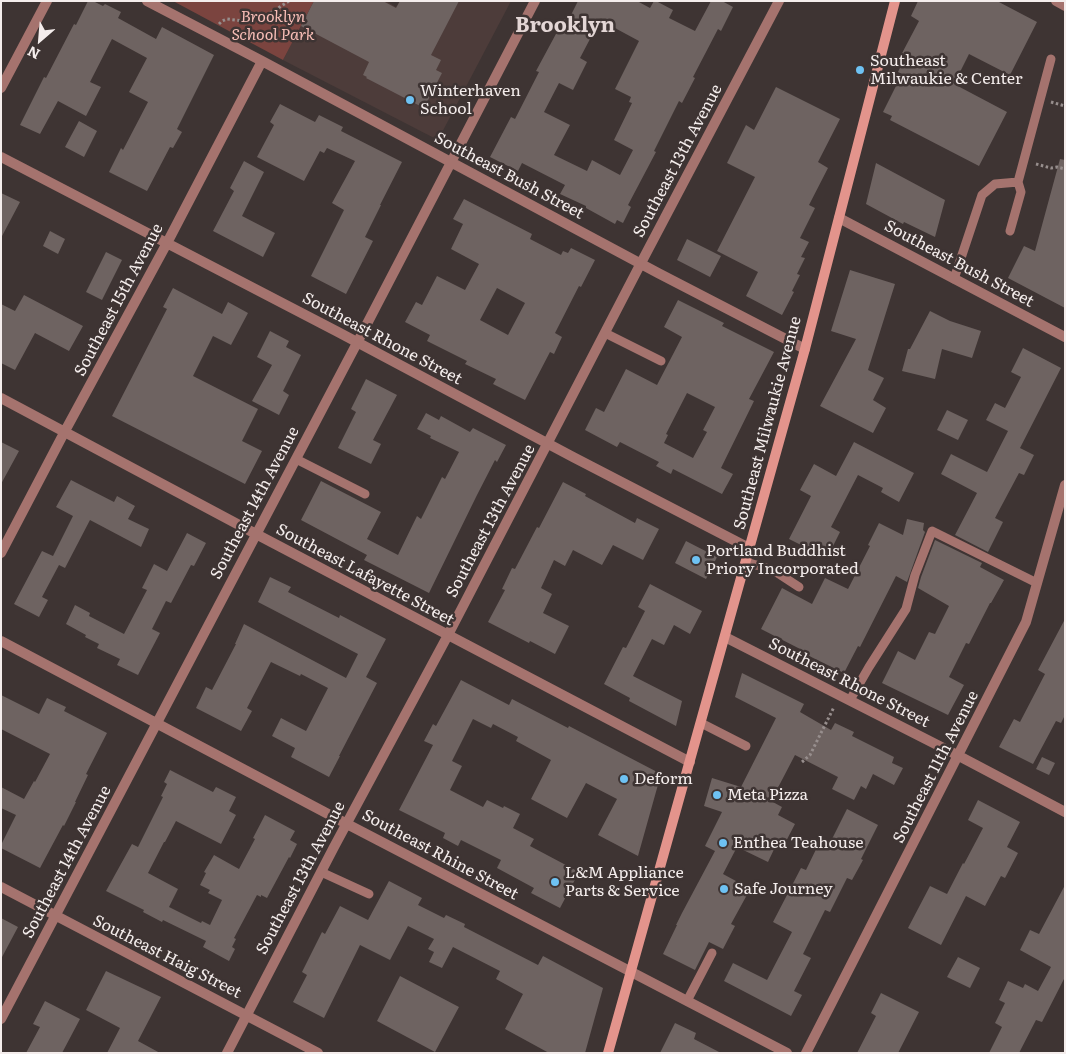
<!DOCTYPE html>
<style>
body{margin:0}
#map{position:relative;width:1066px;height:1054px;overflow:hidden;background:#3e3433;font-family:Literata,serif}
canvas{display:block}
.frame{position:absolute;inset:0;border:2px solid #f4edec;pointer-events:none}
.north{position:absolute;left:15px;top:15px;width:50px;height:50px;-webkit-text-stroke:4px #3e3433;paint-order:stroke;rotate:207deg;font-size:14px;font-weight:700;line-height:20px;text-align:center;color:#f4edec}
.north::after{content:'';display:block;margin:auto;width:18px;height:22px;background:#f4edec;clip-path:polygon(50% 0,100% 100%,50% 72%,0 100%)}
</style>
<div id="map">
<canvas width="1066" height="1054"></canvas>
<div class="frame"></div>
<div class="north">N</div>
</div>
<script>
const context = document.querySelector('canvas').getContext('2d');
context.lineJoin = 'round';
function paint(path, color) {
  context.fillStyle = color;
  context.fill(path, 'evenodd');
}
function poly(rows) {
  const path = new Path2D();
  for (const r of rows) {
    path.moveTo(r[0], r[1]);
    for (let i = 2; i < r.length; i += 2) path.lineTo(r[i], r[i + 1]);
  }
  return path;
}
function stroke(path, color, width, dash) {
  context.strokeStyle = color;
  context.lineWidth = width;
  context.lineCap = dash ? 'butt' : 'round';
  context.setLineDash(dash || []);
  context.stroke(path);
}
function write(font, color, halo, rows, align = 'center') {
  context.font = font + ' Literata,serif';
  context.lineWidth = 5;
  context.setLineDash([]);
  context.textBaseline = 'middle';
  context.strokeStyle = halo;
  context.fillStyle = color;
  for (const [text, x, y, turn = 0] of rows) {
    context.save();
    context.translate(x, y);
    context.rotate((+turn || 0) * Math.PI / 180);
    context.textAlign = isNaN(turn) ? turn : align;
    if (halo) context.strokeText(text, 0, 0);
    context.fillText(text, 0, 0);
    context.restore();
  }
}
paint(poly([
 [314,1,386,1,396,7,400,1,511,1,438,140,283,60]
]), '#4d3c3a');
paint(poly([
 [173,1,314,1,283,60]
]), '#7b443f');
paint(poly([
 [88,1,93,1,103,6,105,4,121,12,118,18,156,39,162,27,214,55,177,129,182,132,173,148,170,147,147,191,109,172,121,148,123,150,148,102,129,92,147,58,112,39,90,82,101,87,86,116,58,101,40,134,20,125,44,77,46,78,74,24,76,25],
 [314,1,383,1,396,8,400,1,459,1,431,55,441,60,436,70,442,73,424,108,366,78,367,77,363,75,369,62,301,26],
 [578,1,637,1,650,8,654,1,656,1,673,10,669,18,695,31,711,1,722,1,733,7,721,31,718,29,693,77,695,78,682,103,679,101,654,151,656,152,628,205,631,207,623,223,617,220,615,224,586,208,586,206,560,194,565,185,522,163,518,171,490,157,511,117,515,119,539,72,536,71,564,19,568,21],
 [600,20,639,41,615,89,631,97,629,102,632,103,614,140,633,150,620,175,592,160,587,171,554,155,570,125,544,112,559,83,573,90,587,62,580,58],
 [918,1,997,1,1037,22,1010,75,969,54,954,84,1007,112,979,166,890,120,892,116,883,112,902,74,898,72,904,59,900,57,919,21,911,16],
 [776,87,840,119,818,162,828,168,809,205,815,208,800,238,809,242,801,257,805,258,797,274,800,275,792,291,794,292,782,315,746,296,758,272,717,251,755,177,727,163,746,125,754,130],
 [280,104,315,122,319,115,343,127,341,131,402,162,380,205,381,205,365,237,373,241,346,294,311,276,344,210,332,203,355,161,327,148,324,153,320,151,304,181,257,157,274,125,270,122],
 [79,121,97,131,84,157,65,147],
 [1060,159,1065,160,1065,308,1008,278,1024,246,1035,251],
 [244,161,264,172,242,216,275,233,263,257,213,231,234,191,230,188],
 [876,163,945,200,935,237,904,222,903,224,866,204],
 [1,193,20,202,1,238],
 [464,199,532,234,530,239,561,255,563,251,568,253,571,248,595,260,581,287,579,286,555,333,562,337,554,354,550,352,525,400,493,384,496,379,465,364,467,361,427,341,430,335,405,322,416,302,422,305,437,276,465,290,479,264,451,249,463,224,453,219],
 [497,288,525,303,508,335,480,320],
 [50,231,65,239,58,254,43,246],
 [687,239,721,256,710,277,677,260],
 [106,252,122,260,102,300,86,292],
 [850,270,895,284,868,370,884,378,873,400,886,408,873,433,820,406,856,339,831,331],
 [173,288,222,314,228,302,248,313,231,345,213,336,193,376,258,409,242,441,262,451,245,484,112,416,167,309,163,307],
 [24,295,83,326,69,351,35,333,15,370,1,363,1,304,15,311],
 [678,300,724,323,722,326,774,352,749,399,754,401,721,468,733,474,722,494,673,469,671,474,656,466,659,462,620,442,617,447,585,430,596,408,604,412,626,369,657,385,682,337,664,327],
 [687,393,715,407,703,430,707,432,693,458,664,443,668,435,666,434],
 [930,311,950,321,981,331,972,358,942,349,935,379,902,371,908,349,910,349],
 [270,331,289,341,286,347,301,355,283,391,289,395,279,415,252,401,272,365,257,357],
 [1023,348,1061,368,1020,448,1034,455,1024,475,1019,473,995,518,1003,522,988,552,955,535,977,493,941,474,951,454,987,472,1008,431,986,420,995,403,1005,408,1021,377,1011,372],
 [366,379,397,395,373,440,381,444,371,464,338,448,356,412,351,409],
 [947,410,968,420,958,440,937,430],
 [426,413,439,420,441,416,470,432,473,428,506,445,497,462,495,460,477,495,429,593,364,560,367,555,301,520,321,481,381,512,367,539,398,555,417,516,421,519,442,477,445,479,459,452,430,438,431,436,417,429],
 [1,442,19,451,1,484],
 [854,442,914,473,899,502,881,492,883,488,858,475,831,527,840,532,827,558,789,539,811,496,800,490,814,464,836,476],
 [71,480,114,502,117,496,135,506,128,519,149,529,141,547,90,520,65,568,59,565,42,597,48,600,39,617,14,604,42,551,53,556,73,516,56,507],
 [563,482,586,494,585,496,635,523,637,518,659,529,643,560,613,545,602,565,573,550,565,566,554,560,541,588,552,594,543,613,569,626,555,654,530,641,529,643,488,622,505,590,502,589,512,568,515,569,537,527,539,528],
 [907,519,924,523,923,530,925,532,907,582,896,576,860,647,858,646,844,673,803,653,804,651,761,629,782,588,812,604,825,578,848,589,870,546,868,545,879,523,903,535],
 [187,533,206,543,194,566,191,565,171,603,166,601,152,629,160,633,138,675,117,665,120,659,97,648,99,644,85,637,86,635,66,624,75,605,90,613,89,616,124,634,147,590,142,588,154,564,167,571],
 [935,540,982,563,980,567,1004,580,991,603,990,603,969,644,966,643,949,677,964,685,948,715,882,683,898,651,915,660,929,632,935,634,949,606,918,588,921,577],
 [686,541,717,557,706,579,675,563],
 [270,577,291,587,288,592,339,618,340,615,386,639,366,677,377,683,339,756,340,756,329,777,291,757,295,748,272,736,281,718,306,731,328,688,301,674,300,676,271,662,247,708,252,711,241,731,196,708,206,687,212,690,236,644,235,644,244,624,346,678,358,654,258,602],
 [650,584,702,611,690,634,674,625,664,645,652,639,633,676,682,701,676,726,629,701,630,698,604,684,623,647,626,648,645,611,638,607],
 [1065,619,1065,715,1061,723,1056,721,1033,764,999,747,1014,719,1020,722,1045,674,1038,670],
 [742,673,804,704,800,712,831,730,835,723,854,732,852,736,894,757,892,763,903,768,894,785,873,774,866,789,861,786,854,800,832,789,838,777,795,755,771,801,782,807,778,815,795,824,783,847,777,843,768,862,737,847,723,874,747,887,744,891,748,893,731,924,735,926,723,949,709,942,695,970,663,954,677,925,676,925,682,913,715,851,705,846,722,812,704,806,712,778,741,787,776,718,735,697],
 [461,680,509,705,512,699,568,728,569,726,661,774,638,856,598,835,617,799,586,783,567,818,531,799,551,760,516,741,518,737,493,724,491,728,473,719,452,761,462,766,450,790,483,807,487,800,503,808,504,806,520,814,513,828,534,839,530,846,579,872,560,908,531,893,534,888,497,868,501,860,461,840,458,846,443,838,445,833,399,810,433,745,424,741,433,724,436,726],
 [1,695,39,714,47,698,66,707,64,711,107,733,86,774,88,775,75,802,76,802,64,826,63,825,40,868,1,848,1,845,16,815,1,808,1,787,24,799,34,781,35,782,50,754,1,729],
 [1042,757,1055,763,1049,775,1036,769],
 [170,770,213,792,216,787,236,797,229,811,236,815,221,844,176,821,165,842,164,842,148,873,178,889,169,907,201,923,202,921,210,925,222,900,208,893,210,890,200,885,206,873,204,872,214,855,239,869,255,839,253,838,265,815,295,831,290,840,297,844,290,858,289,857,267,898,261,895,261,897,257,895,234,938,236,939,232,947,235,949,229,961,203,947,206,941,163,920,162,922,143,912,144,910,106,891,132,844,138,847,163,797,161,796,167,784,164,782],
 [978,800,1020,822,1007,847,1018,853,1005,878,1001,876,985,906,966,896,941,945,908,928,930,886,947,894,963,863,964,864,983,828,968,820],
 [847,809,878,825,861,859,863,860,852,880,847,878,830,912,825,910,803,954,811,958,794,991,802,995,791,1016,724,981,733,963,767,980,792,932,773,922,801,868,806,870,821,839,830,843],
 [389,881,422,898,418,905,444,918,446,915,465,924,464,927,538,965,543,956,603,988,585,1053,549,1053,505,1029,523,994,496,979,500,971,453,947,442,968,429,962,434,952,428,949,434,939,408,926,390,960,360,945,324,1018,293,1002,307,975,302,972,322,932,325,934,340,906,368,920],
 [1065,885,1065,977,1042,1022,1036,1020,1019,1053,989,1053,1002,1027,995,1023,1005,1003,999,1000,1008,981,1023,988,1025,984,1038,991,1051,967,1020,950,1030,930,1039,934],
 [1,918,18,927,1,959],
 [958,957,980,968,970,988,947,977],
 [106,971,161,997,138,1041,160,1053,107,1053,120,1028,86,1010],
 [400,976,459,1007,435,1052,377,1021],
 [881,993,919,1012,898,1053,857,1053,876,1016,871,1013],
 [45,1001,80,1019,62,1053,26,1053,40,1027,33,1024],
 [675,1023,696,1033,694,1039,721,1053,660,1053]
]), '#6e6361');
stroke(poly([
 [219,24,222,21,227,19,251,22,261,19,289,1],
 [1051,102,1065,106],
 [1036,164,1051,168,1057,167,1065,169],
 [802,762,810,755,834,707]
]), '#978e8d', 3, [2.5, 2.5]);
stroke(poly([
 [1010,231,1021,192,1018,182],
 [954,279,982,195,995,184,1018,182,1051,59],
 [605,333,661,361],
 [296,459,365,494],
 [746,562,773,570,799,587],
 [850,700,869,667,906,609,915,575,932,531,1037,583],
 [701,723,746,746],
 [321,872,369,894],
 [687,1001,712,953]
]), '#a5736e', 9);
stroke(poly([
 [147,1,262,61,658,273,805,349],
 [1056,1,1065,6],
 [1,88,47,1],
 [1,157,338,332,573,457,749,548],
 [839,218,1065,337],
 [1,398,256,534,690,762],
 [1,553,65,431,167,243,262,61],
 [725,637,959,756,1065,812],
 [1,641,347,824,787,1053],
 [1,887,318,1053],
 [1,1019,357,343,535,1],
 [227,1053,334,847,448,635,641,263,779,1],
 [806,1053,1026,622,1065,485]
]), '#a5736e', 10);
stroke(poly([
 [608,1053,805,349,895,1]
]), '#e3948c', 10);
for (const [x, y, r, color] of [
 [860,70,5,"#6ec2f3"],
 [410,100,5,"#6ec2f3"],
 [696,560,5,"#6ec2f3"],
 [624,779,5,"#6ec2f3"],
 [717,795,5,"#6ec2f3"],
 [723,843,5,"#6ec2f3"],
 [555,882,5,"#6ec2f3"],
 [724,889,5,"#6ec2f3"]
]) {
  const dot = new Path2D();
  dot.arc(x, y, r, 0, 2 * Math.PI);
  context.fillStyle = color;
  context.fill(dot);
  stroke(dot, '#3e3433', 2);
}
write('italic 16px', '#f7bdb6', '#3e3433', [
 ["Brooklyn",273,17],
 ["School Park",273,35]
]);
write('16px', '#f4edec', '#3e3433', [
 ["Southeast",870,61],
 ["Milwaukie & Center",870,79],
 ["Winterhaven",420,91],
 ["School",420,109],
 ["Portland Buddhist",706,551],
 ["Priory Incorporated",706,569],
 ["Deform",634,779],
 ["Meta Pizza",727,795],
 ["Enthea Teahouse",733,843],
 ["L&M Appliance",565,873],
 ["Parts & Service",565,891],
 ["Safe Journey",734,889]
], 'left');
write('16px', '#f4edec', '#3e3433', [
 ["Southeast 13th Avenue",678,161,-62],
 ["Southeast Bush Street",509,176,28],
 ["Southeast Bush Street",959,264,28],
 ["Southeast 15th Avenue",119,300,-62],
 ["Southeast Rhone Street",382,339,28],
 ["Southeast Milwaukie Avenue",768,423,-75],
 ["Southeast 14th Avenue",255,503,-62],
 ["Southeast 13th Avenue",491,521,-62],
 ["Southeast Lafayette Street",365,575,28],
 ["Southeast Rhone Street",849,683,27],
 ["Southeast 11th Avenue",936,767,-63],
 ["Southeast Rhine Street",440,855,28],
 ["Southeast 14th Avenue",67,862,-62],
 ["Southeast 13th Avenue",301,878,-62],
 ["Southeast Haig Street",167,957,27]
]);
write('bold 21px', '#e3d6d5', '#3e3433', [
 ["Brooklyn",565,26]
]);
</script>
